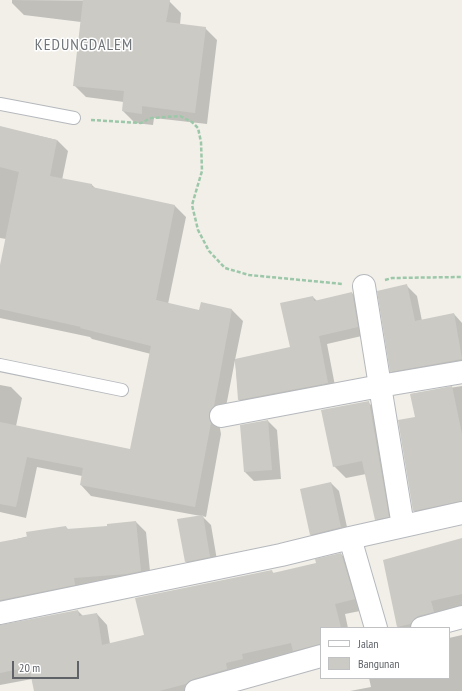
<!DOCTYPE html>
<style>
body{margin:0}
#map{position:relative;width:462px;height:691px;overflow:hidden;background:#f1efe8;font-family:"PT Sans Narrow",sans-serif}
canvas{display:block}
.legend{position:absolute;left:320px;top:627px;width:130px;height:52px;box-sizing:border-box;background:#fff;border:1px solid #bfc1c3;margin:0;padding:5px 7px;list-style:none;font-size:12px;color:#5f6368}
.legend li{display:flex;align-items:center;gap:8px;height:20px}
.legend b{width:20px;border:1px solid #bfc1c3}
.scale{position:absolute;left:12px;top:661px;width:67px;height:18px;box-sizing:border-box;border:2px solid #5f6368;border-top:0;padding-left:5px;font-size:12px;line-height:14px;white-space:nowrap;color:#5f6368;-webkit-text-stroke:3px #fff;paint-order:stroke}
</style>
<div id="map">
<canvas width="462" height="691"></canvas>
<ul class="legend">
<li><b style="height:5px;background:#fff"></b>Jalan</li>
<li><b style="height:11px;background:#cccac5"></b>Bangunan</li>
</ul>
<div class="scale">20 m</div>
</div>
<script>
const context = document.querySelector('canvas').getContext('2d');
context.lineJoin = 'round';
function paint(path, color) {
  context.fillStyle = color;
  context.fill(path, 'evenodd');
}
function poly(rows) {
  const path = new Path2D();
  for (const r of rows) {
    path.moveTo(r[0], r[1]);
    for (let i = 2; i < r.length; i += 2) path.lineTo(r[i], r[i + 1]);
  }
  return path;
}
function stroke(path, color, width, dash) {
  context.strokeStyle = color;
  context.lineWidth = width;
  context.lineCap = dash ? 'butt' : 'round';
  context.setLineDash(dash || []);
  context.stroke(path);
}
function write(font, color, halo, rows, align = 'center') {
  context.font = font + ' "PT Sans Narrow",sans-serif';
  context.lineWidth = 3;
  context.setLineDash([]);
  context.textBaseline = 'middle';
  context.strokeStyle = halo;
  context.fillStyle = color;
  for (const [text, x, y, turn = 0] of rows) {
    context.save();
    context.translate(x, y);
    context.rotate((+turn || 0) * Math.PI / 180);
    context.textAlign = isNaN(turn) ? turn : align;
    if (halo) context.strokeText(text, 0, 0);
    context.fillText(text, 0, 0);
    context.restore();
  }
}
paint(poly([
 [12,0,169,1,181,13,180,25,205,28,217,40,207,124,154,118,153,125,135,123,123,111,124,102,86,97,74,85,81,22,24,15,12,3],
 [0,127,57,140,68,151,62,180,92,185,96,189,175,206,186,217,168,304,200,311,202,303,232,310,243,321,235,360,291,348,313,297,317,301,352,293,360,301,366,335,327,344,336,391,247,408,239,400,235,360,224,417,219,423,221,434,206,517,202,516,211,525,218,566,195,571,186,562,201,516,91,496,81,485,82,476,37,467,26,518,0,512,0,385,11,387,22,398,16,426,131,450,151,354,92,339,90,337,0,318,0,270,6,239,0,238],
 [407,286,417,296,422,321,454,314,462,323,462,371,402,381,391,371],
 [462,386,462,512,424,521,414,511,416,418,411,394],
 [368,402,380,414,400,528,388,531,376,519,366,474,346,478,334,466],
 [268,421,277,430,281,479,254,481,245,472],
 [331,483,339,491,349,536,319,543,311,535],
 [136,522,146,532,151,581,0,603,0,543,66,527,69,530,109,527],
 [462,539,462,606,441,611,443,622,426,628,398,628,384,561],
 [341,554,352,565,365,610,345,614,348,628,321,628,321,657,201,691,35,691,32,679,0,685,0,626,78,611,84,617,97,614,107,625,110,644,145,635,271,571,275,574,317,564],
 [462,635,462,691,350,691,371,687,369,678,449,678,449,638]
]), '#0003');
paint(poly([
 [83,0,170,0,166,22,206,27,195,113,142,106,142,114,122,111,124,91,73,86],
 [0,126,57,140,50,176,92,184,92,187,175,205,156,300,199,310,201,302,232,309,214,406,209,412,211,423,195,507,80,485,83,468,27,457,16,507,0,504,0,422,130,449,151,346,80,328,81,327,0,309,0,265,19,172,0,167],
 [407,284,415,321,454,313,462,359,390,372,377,291],
 [352,292,358,327,319,336,328,383,238,400,235,359,290,347,280,303,313,296,314,301],
 [452,386,462,434,462,501,413,511,398,420,415,417,410,394],
 [369,401,389,517,375,520,362,461,333,467,321,410],
 [268,420,272,470,244,472,240,425],
 [331,482,341,527,310,535,300,489],
 [203,515,210,557,185,562,177,519],
 [136,521,141,571,127,574,74,578,75,585,0,600,0,542,27,537,26,532,66,526,67,529,107,526,107,524],
 [462,538,462,594,431,601,434,612,418,616,410,624,397,627,383,560],
 [341,553,355,599,335,604,341,628,321,628,321,644,293,651,291,643,242,654,243,659,226,663,227,669,193,679,186,684,159,691,34,691,29,667,0,673,0,625,78,610,79,616,97,613,102,645,144,635,135,598,272,570,273,573,316,563,315,559]
]), '#cccac5');
const service = poly([
 [0,104,74,118],
 [0,365,122,390]
]);
const minor = poly([
 [364,286,380,386,462,372],
 [221,416,380,386,403,526],
 [350,538,462,513],
 [0,613,281,555,350,538,376,628]
]);
const tertiary = poly([
 [422,628,462,617],
 [196,691,321,656]
]);
stroke(service, '#b5b8bc', 14);
stroke(minor, '#b5b8bc', 24);
stroke(tertiary, '#b5b8bc', 24);
stroke(poly([
 [91,120,141,123,151,118,180,116,192,122,198,128,201,142,202,171,192,205,198,230,209,251,225,268,249,275,343,284],
 [385,280,392,278,462,277]
]), '#9cc7a9', 2.5, [4, 2]);
stroke(service, '#fff', 12);
stroke(minor, '#fff', 22);
stroke(tertiary, '#fff', 22);
context.letterSpacing = '1px';
write('16px', '#70757a', '#fff', [
 ["KEDUNGDALEM",84,45]
]);
context.letterSpacing = '0px';
</script>
